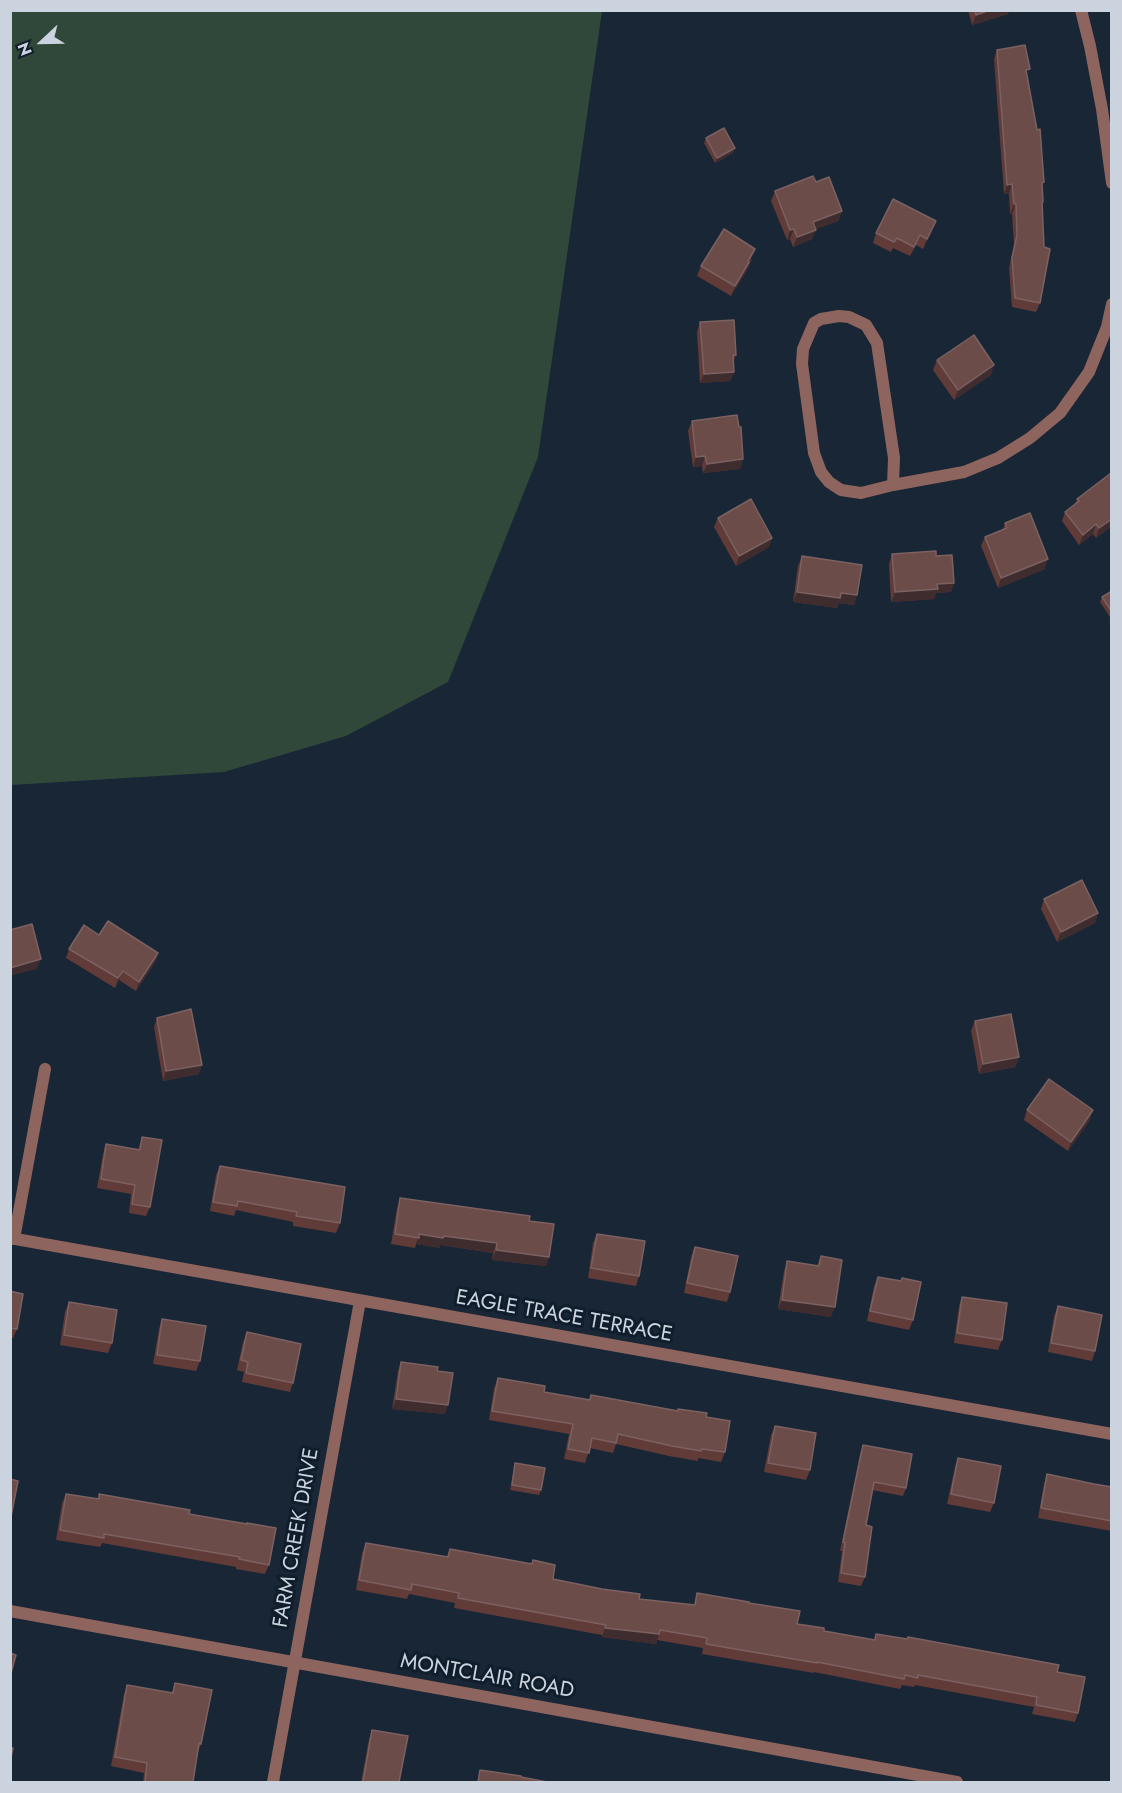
<!DOCTYPE html>
<style>
body{margin:0}
#map{position:relative;width:1122px;height:1793px;overflow:hidden;background:#192636;font-family:Jost,sans-serif}
canvas{display:block}
.frame{position:absolute;inset:0;border:12px solid #cbd4de;pointer-events:none}
.north{position:absolute;left:12px;top:12px;width:60px;height:60px;-webkit-text-stroke:4px #101d2c;paint-order:stroke;rotate:248deg;font-size:16px;font-weight:700;line-height:24px;text-align:center;color:#cbd4de}
.north::after{content:'';display:block;margin:auto;width:21px;height:27px;background:#cbd4de;clip-path:polygon(50% 0,100% 100%,50% 72%,0 100%)}
</style>
<div id="map">
<canvas width="1122" height="1793"></canvas>
<div class="frame"></div>
<div class="north">N</div>
</div>
<script>
const context = document.querySelector('canvas').getContext('2d');
context.lineJoin = 'round';
function paint(path, color) {
  context.fillStyle = color;
  context.fill(path, 'evenodd');
}
function poly(rows) {
  const path = new Path2D();
  for (const r of rows) {
    path.moveTo(r[0], r[1]);
    for (let i = 2; i < r.length; i += 2) path.lineTo(r[i], r[i + 1]);
  }
  return path;
}
function stroke(path, color, width, dash) {
  context.strokeStyle = color;
  context.lineWidth = width;
  context.lineCap = dash ? 'butt' : 'round';
  context.setLineDash(dash || []);
  context.stroke(path);
}
function write(font, color, halo, rows, align = 'center') {
  context.font = font + ' Jost,sans-serif';
  context.lineWidth = 6;
  context.setLineDash([]);
  context.textBaseline = 'middle';
  context.strokeStyle = halo;
  context.fillStyle = color;
  for (const [text, x, y, turn = 0] of rows) {
    context.save();
    context.translate(x, y);
    context.rotate((+turn || 0) * Math.PI / 180);
    context.textAlign = isNaN(turn) ? turn : align;
    if (halo) context.strokeText(text, 0, 0);
    context.fillText(text, 0, 0);
    context.restore();
  }
}
paint(poly([
 [11,10,602,11,538,457,448,682,346,736,224,772,11,785]
]), '#30483a');
stroke(poly([
 [1081,10,1090,46,1102,109,1112,183],
 [839,316,849,317,866,325,877,343,894,458,893,485,861,493,841,490,829,482,821,472,814,453,802,364,803,349,814,323,821,319,839,316],
 [893,485,964,472,998,458,1030,438,1060,413,1089,372,1107,327,1112,304],
 [10,1238,1112,1434],
 [14,1239,45,1069],
 [10,1611,957,1782],
 [273,1782,360,1301]
]), '#8e655e', 12);
paint(poly([
 [968,10,1009,10,1008,14,972,25],
 [997,50,1027,76,1042,188,1040,303,1036,312,1012,307,1009,268,1014,244,1012,214,1010,214,1009,194,1004,194,994,59],
 [706,138,735,148,733,153,715,163,704,143],
 [816,182,842,211,838,221,816,229,812,239,793,247,790,239,787,240,771,201,775,191],
 [932,231,923,249,916,245,910,256,893,248,891,252,873,243,876,233],
 [752,259,746,272,731,296,697,276,701,266],
 [700,322,736,355,733,363,734,372,730,381,700,383,697,332],
 [937,360,991,375,954,400,933,370],
 [692,421,743,459,740,469,703,473,702,466,693,467,688,431],
 [1077,499,1112,526,1096,538,1093,534,1079,545,1062,521,1065,512,1075,504],
 [718,518,772,538,769,547,736,566,714,527],
 [1005,523,1045,569,998,588,981,546,985,537,1003,529],
 [892,554,936,556,954,583,951,592,936,593,934,599,891,602,889,564],
 [802,556,857,595,854,605,839,603,837,608,793,602,798,566],
 [1112,591,1112,620,1100,602,1102,597],
 [1044,899,1098,913,1095,923,1057,942,1041,909],
 [99,935,158,953,155,962,136,991,119,980,115,988,66,958,69,949],
 [157,1018,199,1074,163,1081,154,1027],
 [975,1021,1019,1057,1015,1067,979,1074,971,1031],
 [1027,1110,1090,1120,1068,1151,1024,1120],
 [142,1137,150,1207,146,1216,129,1213,131,1194,97,1188,103,1154,106,1144,138,1150],
 [220,1166,340,1223,336,1233,293,1226,293,1222,236,1210,234,1216,210,1211,216,1175],
 [400,1198,529,1221,549,1257,546,1266,492,1260,493,1253,440,1245,440,1248,416,1244,415,1248,391,1244,397,1208],
 [597,1234,639,1276,636,1286,588,1278,593,1243],
 [695,1247,730,1292,727,1302,684,1293,691,1257],
 [821,1256,831,1317,778,1309,784,1271,787,1261,817,1266],
 [878,1277,913,1320,909,1330,867,1321,874,1286],
 [10,1291,17,1329,13,1338,10,1338],
 [962,1297,1002,1340,998,1350,954,1343,959,1306],
 [69,1302,112,1343,108,1353,60,1345,65,1312],
 [1058,1306,1095,1351,1092,1361,1048,1352,1054,1316],
 [162,1319,200,1361,196,1371,153,1364,159,1329],
 [247,1332,293,1383,290,1392,242,1382,244,1372,237,1370,243,1342],
 [401,1362,445,1414,392,1409,398,1371],
 [498,1378,544,1392,589,1400,591,1395,706,1417,725,1452,721,1462,698,1458,698,1461,669,1456,616,1444,613,1453,590,1448,585,1463,564,1459,569,1434,489,1420,494,1388],
 [775,1426,810,1470,806,1480,764,1472,771,1435],
 [863,1445,906,1488,903,1496,872,1490,866,1525,865,1577,861,1586,838,1582,842,1551,840,1551,860,1454],
 [958,1458,994,1503,990,1512,947,1504,955,1467],
 [515,1463,541,1490,539,1495,510,1490,514,1468],
 [1047,1474,1094,1484,1112,1487,1112,1531,1038,1518,1044,1484],
 [66,1494,98,1499,99,1494,189,1514,269,1565,265,1574,236,1569,236,1567,102,1543,100,1547,56,1540,62,1503],
 [366,1543,447,1557,450,1549,532,1564,533,1560,553,1579,639,1599,694,1605,697,1593,749,1603,797,1624,824,1631,874,1640,876,1634,1057,1672,1078,1713,1075,1722,1032,1714,1034,1707,915,1685,914,1687,902,1685,900,1689,814,1672,814,1673,702,1654,703,1648,657,1640,656,1644,602,1637,602,1635,454,1608,455,1603,409,1594,407,1599,356,1590,362,1553],
 [175,1683,201,1744,198,1752,193,1782,143,1782,144,1773,111,1766,124,1694,127,1685,172,1693],
 [372,1730,399,1782,361,1782,369,1739]
]), '#613b38');
paint(poly([
 [990,10,1009,10,1008,14,972,25,976,15],
 [735,148,733,153,715,163,717,158],
 [1012,184,1009,194,1004,194,1007,185],
 [1014,204,1016,204,1012,214,1010,214],
 [842,211,838,221,809,232,813,222],
 [936,221,932,231,923,249,927,239],
 [794,229,790,239,787,240,790,230],
 [816,230,812,239,793,247,797,237],
 [755,249,746,272,731,296,735,286,748,261],
 [994,365,991,375,954,400,958,390],
 [734,372,730,381,700,383,704,374],
 [705,456,702,466,693,467,696,457],
 [743,459,740,469,703,473,707,464],
 [1112,519,1112,526,1096,538,1099,528],
 [1096,524,1093,534,1079,545,1083,535],
 [772,538,769,547,736,566,739,556],
 [1048,559,1045,569,998,588,1001,578],
 [954,583,951,592,936,593,934,599,891,602,895,592,937,584],
 [797,592,841,593,857,595,854,605,839,603,837,608,793,602],
 [1098,913,1095,923,1057,942,1061,932],
 [158,953,155,962,136,991,139,982],
 [41,959,37,969,10,976,10,968],
 [123,971,119,980,115,988,118,978],
 [1019,1057,1015,1067,979,1074,983,1064],
 [202,1065,199,1074,163,1081,166,1071],
 [1093,1110,1090,1120,1068,1151,1071,1142],
 [419,1234,444,1236,497,1243,493,1253,440,1245,440,1248,416,1244],
 [496,1250,549,1257,546,1266,492,1260],
 [782,1300,835,1307,831,1317,778,1309],
 [396,1399,448,1405,445,1414,392,1409],
 [605,1628,659,1634,656,1644,602,1637]
]), '#3f2c2f');
const building = poly([
 [975,10,990,10,976,15,975,10],
 [1025,45,1030,69,1026,70,1037,130,1040,129,1044,182,1042,183,1043,202,1042,202,1044,247,1050,249,1040,303,1015,298,1012,258,1017,235,1016,204,1014,204,1012,184,1007,185,997,50,1025,45],
 [724,128,735,148,717,158,706,138,724,128],
 [813,176,816,182,829,177,842,211,813,222,816,230,797,237,794,229,790,230,775,191,813,176],
 [893,199,936,221,927,239,920,235,914,247,897,238,894,242,876,233,893,199],
 [724,229,755,249,748,261,749,262,735,286,701,266,724,229],
 [734,320,736,355,733,355,734,372,704,374,700,322,734,320],
 [974,335,994,365,958,390,937,360,974,335],
 [737,415,739,427,741,427,743,459,707,464,705,456,696,457,692,421,737,415],
 [1111,473,1112,519,1099,528,1096,524,1083,535,1065,512,1079,501,1077,499,1111,473],
 [751,499,772,538,739,556,718,518,751,499],
 [1030,513,1048,559,1001,578,985,537,1007,528,1005,523,1030,513],
 [936,551,936,556,952,555,954,583,937,584,938,589,895,592,892,554,936,551],
 [802,556,862,565,857,595,841,593,840,598,797,592,802,556],
 [1112,591,1112,612,1102,597,1112,591],
 [1082,880,1098,913,1061,932,1044,899,1082,880],
 [108,921,158,953,139,982,123,971,118,978,69,949,84,925,99,935,108,921],
 [32,924,41,959,10,968,10,930,32,924],
 [191,1009,202,1065,166,1071,157,1018,191,1009],
 [1011,1014,1019,1057,983,1064,975,1021,1011,1014],
 [1049,1079,1093,1110,1071,1142,1027,1110,1049,1079],
 [142,1137,162,1140,150,1207,132,1204,135,1185,101,1179,106,1144,140,1150,142,1137],
 [220,1166,345,1187,340,1223,296,1216,297,1212,238,1201,237,1206,213,1202,220,1166],
 [400,1198,530,1216,529,1221,554,1224,549,1257,496,1250,497,1243,444,1236,443,1238,419,1234,419,1238,395,1234,400,1198],
 [597,1234,645,1241,639,1276,591,1268,597,1234],
 [695,1247,738,1256,730,1292,687,1283,695,1247],
 [821,1256,842,1260,835,1307,782,1300,787,1261,819,1266,821,1256],
 [878,1277,901,1281,902,1278,921,1282,913,1320,870,1311,878,1277],
 [10,1291,23,1294,17,1329,10,1328,10,1291],
 [962,1297,1007,1303,1002,1340,957,1333,962,1297],
 [69,1302,117,1310,112,1343,64,1335,69,1302],
 [1058,1306,1102,1315,1095,1351,1051,1343,1058,1306],
 [162,1319,206,1326,200,1361,157,1355,162,1319],
 [247,1332,301,1344,293,1383,246,1373,248,1362,241,1360,247,1332],
 [401,1362,438,1367,437,1371,453,1373,448,1405,396,1399,401,1362],
 [498,1378,545,1386,544,1392,590,1400,591,1395,678,1411,678,1409,707,1413,706,1417,730,1421,725,1452,702,1449,701,1451,672,1446,618,1434,616,1443,592,1438,589,1453,568,1449,573,1424,492,1411,498,1378],
 [775,1426,816,1433,810,1470,768,1463,775,1426],
 [863,1445,912,1454,906,1488,874,1482,866,1525,872,1527,865,1577,841,1573,845,1543,843,1542,863,1445],
 [958,1458,1001,1466,994,1503,951,1494,958,1458],
 [515,1463,545,1468,541,1490,512,1485,515,1463],
 [1047,1474,1094,1484,1112,1487,1112,1521,1041,1508,1047,1474],
 [10,1479,18,1481,10,1522,10,1479],
 [66,1494,99,1499,99,1494,190,1510,189,1514,247,1524,247,1523,276,1528,269,1565,239,1559,240,1557,104,1534,104,1538,60,1530,66,1494],
 [366,1543,448,1557,450,1549,532,1564,533,1560,555,1565,553,1579,602,1589,640,1594,639,1599,695,1605,697,1593,749,1602,749,1603,800,1611,797,1624,824,1628,824,1631,875,1640,876,1634,907,1639,908,1637,1059,1665,1057,1672,1085,1677,1078,1713,1036,1705,1037,1697,918,1675,918,1678,905,1675,904,1679,817,1662,817,1663,706,1644,707,1638,660,1630,659,1634,605,1628,606,1625,458,1598,459,1593,412,1584,411,1590,359,1580,366,1543],
 [10,1653,16,1655,10,1677,10,1653],
 [175,1683,212,1690,201,1744,199,1743,193,1782,145,1782,147,1763,115,1757,127,1685,173,1693,175,1683],
 [372,1730,408,1736,399,1782,363,1782,372,1730],
 [10,1748,13,1748,10,1762,10,1748],
 [480,1770,521,1776,521,1777,547,1782,478,1782,480,1770]
]);
paint(building, '#6c4c49');
stroke(building, '#7b6161', 1.5);
write('21px', '#cbd4de', '#101d2c', [
 ["EAGLE TRACE TERRACE",564,1317,10],
 ["FARM CREEK DRIVE",297,1538,-80],
 ["MONTCLAIR ROAD",487,1677,10]
]);
</script>
